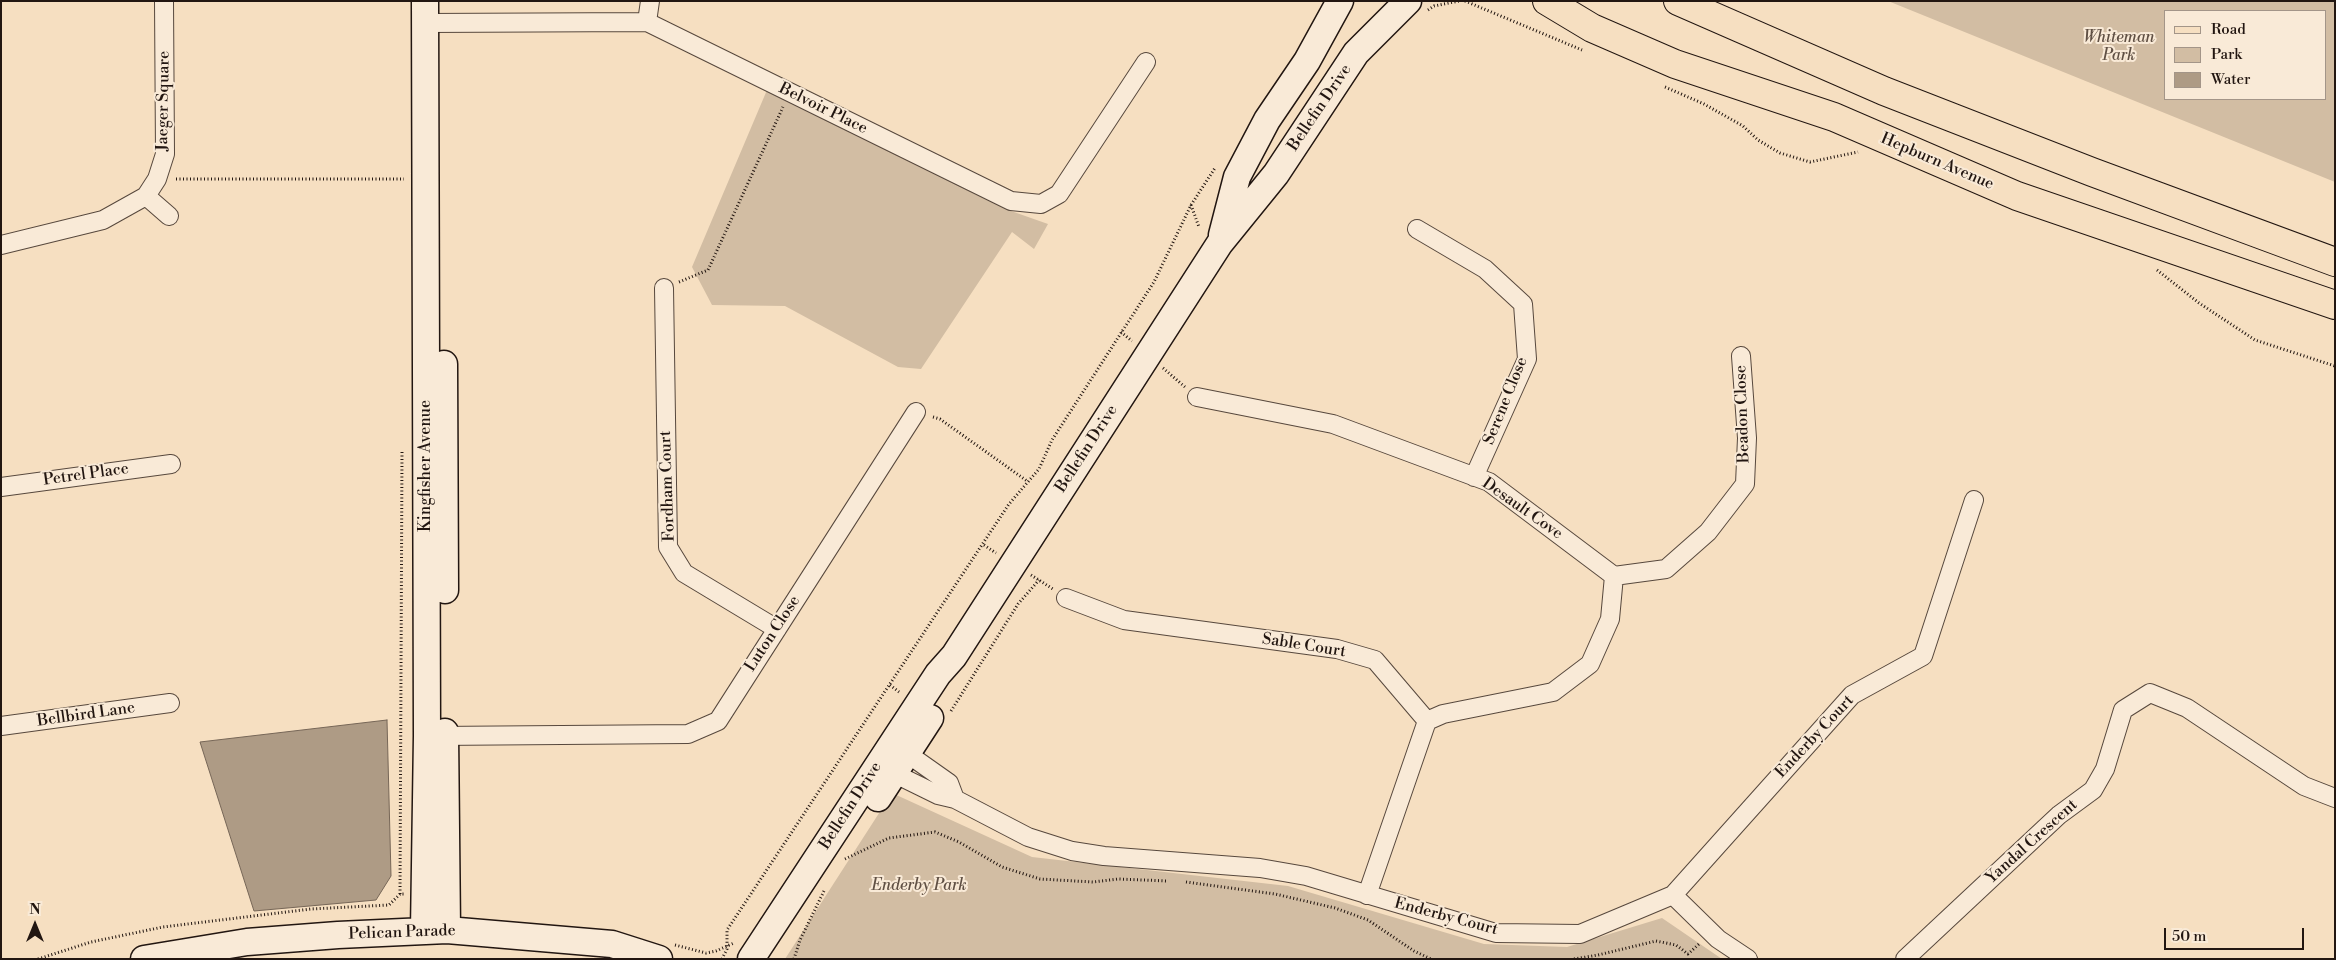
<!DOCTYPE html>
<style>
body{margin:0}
#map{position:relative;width:2336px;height:960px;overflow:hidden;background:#f6dfc1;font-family:"Libre Bodoni",serif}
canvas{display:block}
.frame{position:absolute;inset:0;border:2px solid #221611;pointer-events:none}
.legend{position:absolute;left:2164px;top:10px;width:162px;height:90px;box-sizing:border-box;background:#f9ead7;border:1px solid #a39588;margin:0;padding:6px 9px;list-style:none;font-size:15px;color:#221611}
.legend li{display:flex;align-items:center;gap:10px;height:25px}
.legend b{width:25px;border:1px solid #a39588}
.north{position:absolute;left:10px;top:900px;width:50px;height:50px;-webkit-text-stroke:4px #f9ead7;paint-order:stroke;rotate:0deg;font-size:14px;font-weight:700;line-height:20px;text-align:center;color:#221611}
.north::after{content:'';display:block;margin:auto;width:18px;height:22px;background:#221611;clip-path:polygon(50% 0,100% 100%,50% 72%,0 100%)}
.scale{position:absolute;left:2164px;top:928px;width:140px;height:22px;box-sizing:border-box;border:2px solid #221611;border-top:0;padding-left:6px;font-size:15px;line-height:18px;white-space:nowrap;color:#221611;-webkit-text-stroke:4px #f9ead7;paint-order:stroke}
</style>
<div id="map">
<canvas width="2336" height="960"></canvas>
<div class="frame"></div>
<ul class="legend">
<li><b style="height:6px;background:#f6dfc1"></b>Road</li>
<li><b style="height:14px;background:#d2bda3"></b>Park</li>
<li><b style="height:14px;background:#ae9b85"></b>Water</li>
</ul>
<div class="north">N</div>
<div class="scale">50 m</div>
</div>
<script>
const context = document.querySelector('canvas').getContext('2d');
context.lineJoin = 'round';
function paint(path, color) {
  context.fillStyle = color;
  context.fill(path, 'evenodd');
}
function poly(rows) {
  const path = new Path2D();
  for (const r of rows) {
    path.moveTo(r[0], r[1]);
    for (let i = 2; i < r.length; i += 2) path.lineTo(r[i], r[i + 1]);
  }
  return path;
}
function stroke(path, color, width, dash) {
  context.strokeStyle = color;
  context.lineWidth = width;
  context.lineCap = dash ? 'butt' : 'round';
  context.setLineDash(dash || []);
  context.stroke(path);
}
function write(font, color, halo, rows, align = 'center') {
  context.font = font + ' "Libre Bodoni",serif';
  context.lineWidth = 4;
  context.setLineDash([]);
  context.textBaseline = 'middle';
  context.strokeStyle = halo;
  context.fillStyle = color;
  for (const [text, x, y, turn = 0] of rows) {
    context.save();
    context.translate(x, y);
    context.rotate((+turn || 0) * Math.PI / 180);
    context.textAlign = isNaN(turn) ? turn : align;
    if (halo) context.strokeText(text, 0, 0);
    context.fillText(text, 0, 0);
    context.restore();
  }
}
paint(poly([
 [1888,1,2335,1,2335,182],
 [2165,11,2325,11,2325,99,2165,99],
 [767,90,1011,211,1048,224,1034,249,1012,232,921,369,898,367,785,306,712,305,692,267],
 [892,793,1032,857,1288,886,1484,944,1567,947,1662,918,1722,959,785,959]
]), '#d2bda3');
const water = poly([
 [387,720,391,876,376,900,254,911,200,742,387,720]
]);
paint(water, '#ae9b85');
stroke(water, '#766657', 1);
const street = poly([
 [647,22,650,1],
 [426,23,647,22,1011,201,1041,204,1059,194,1146,62],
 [146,196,169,216],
 [1417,229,1485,269,1523,304,1527,359,1474,477],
 [1,245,103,220,146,196,157,179,165,154,164,1],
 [664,288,668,547,684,573,777,629],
 [1197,397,1333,424,1489,482,1614,576,1610,619,1590,664,1553,692,1443,714,1427,721],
 [1,487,171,464],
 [1614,576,1666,569,1708,532,1745,484,1747,438,1741,356],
 [1066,598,1124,620,1337,649,1375,660,1427,721,1367,895],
 [1,726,170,703],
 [435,736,688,734,718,721,916,412],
 [898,747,949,783,955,799],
 [885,769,938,795,955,799,1028,837,1072,851,1104,856,1260,868,1306,876,1496,933,1580,934,1673,895,1852,695,1923,656,1974,500],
 [1673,895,1718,939,1748,959],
 [1905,959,2059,815,2093,790,2105,769,2123,710,2150,693,2187,708,2304,786,2335,798]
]);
const secondary = poly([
 [1222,235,1237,177,1267,120,1307,61,1340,1],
 [444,364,445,590],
 [445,732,447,930],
 [878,798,930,718],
 [424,930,427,736,425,1],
 [144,959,247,942,338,935,447,930,612,944,659,959],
 [751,959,938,674,954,656,1220,243,1276,174,1356,53,1408,1]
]);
const primary = poly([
 [1547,1,1592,28,1675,64,1834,117,2017,196,2335,305],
 [1678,1,1884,91,2092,172,2335,262]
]);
stroke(street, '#57483d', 20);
stroke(secondary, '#221611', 29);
stroke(primary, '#221611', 30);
stroke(poly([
 [1465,1,1582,50],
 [1428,10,1434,6,1459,1],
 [1665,87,1704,104,1743,126,1758,140,1780,153,1810,162,1858,152],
 [176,179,404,179],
 [1191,205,1199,227],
 [2157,270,2199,303,2255,340,2335,366],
 [679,282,708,270,783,107],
 [1121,332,1132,341],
 [1163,368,1185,387],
 [933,417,940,419,1027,481],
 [402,452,400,894,404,894],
 [984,545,996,553],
 [1031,575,1053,589],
 [890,685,899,692],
 [951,711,1018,604,1039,580],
 [845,859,889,838,935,832,959,842,1002,867,1040,879,1093,882,1118,879,1168,881],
 [1186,882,1275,894,1335,908,1368,920,1414,951,1431,959],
 [675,945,706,953,716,951,734,943],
 [38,959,91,942,163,927,311,909,389,905,400,894],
 [722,959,727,949,727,930,1009,504,1039,469,1052,440,1154,282,1191,205,1215,168],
 [794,959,800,940,824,891],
 [1574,959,1598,955,1656,941,1676,945,1688,954,1699,944]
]), '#221611', 3, [1, 2.5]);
stroke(street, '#f9ead7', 18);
stroke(secondary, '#f9ead7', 26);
stroke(primary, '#f6dfc1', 28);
write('italic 16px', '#605044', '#f9ead7', [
 ["Whiteman",2119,38],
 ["Park",2119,56],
 ["Enderby Park",919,886]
]);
write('16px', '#221611', '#f9ead7', [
 ["Jaeger Square",164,101,-89],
 ["Bellefin Drive",1320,108,-56],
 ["Belvoir Place",823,109,26],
 ["Hepburn Avenue",1937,162,23],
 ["Serene Close",1506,401,-68],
 ["Beadon Close",1743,414,-92],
 ["Bellefin Drive",1087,449,-57],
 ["Kingfisher Avenue",426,466,-90],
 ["Petrel Place",86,475,-8],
 ["Fordham Court",668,486,-92],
 ["Desault Cove",1522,509,35],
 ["Luton Close",773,634,-57],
 ["Sable Court",1304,646,9],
 ["Bellbird Lane",86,715,-8],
 ["Enderby Court",1815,737,-47],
 ["Bellefin Drive",851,806,-57],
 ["Yandal Crescent",2032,842,-42],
 ["Enderby Court",1446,917,15],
 ["Pelican Parade",402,933,-2]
]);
</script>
